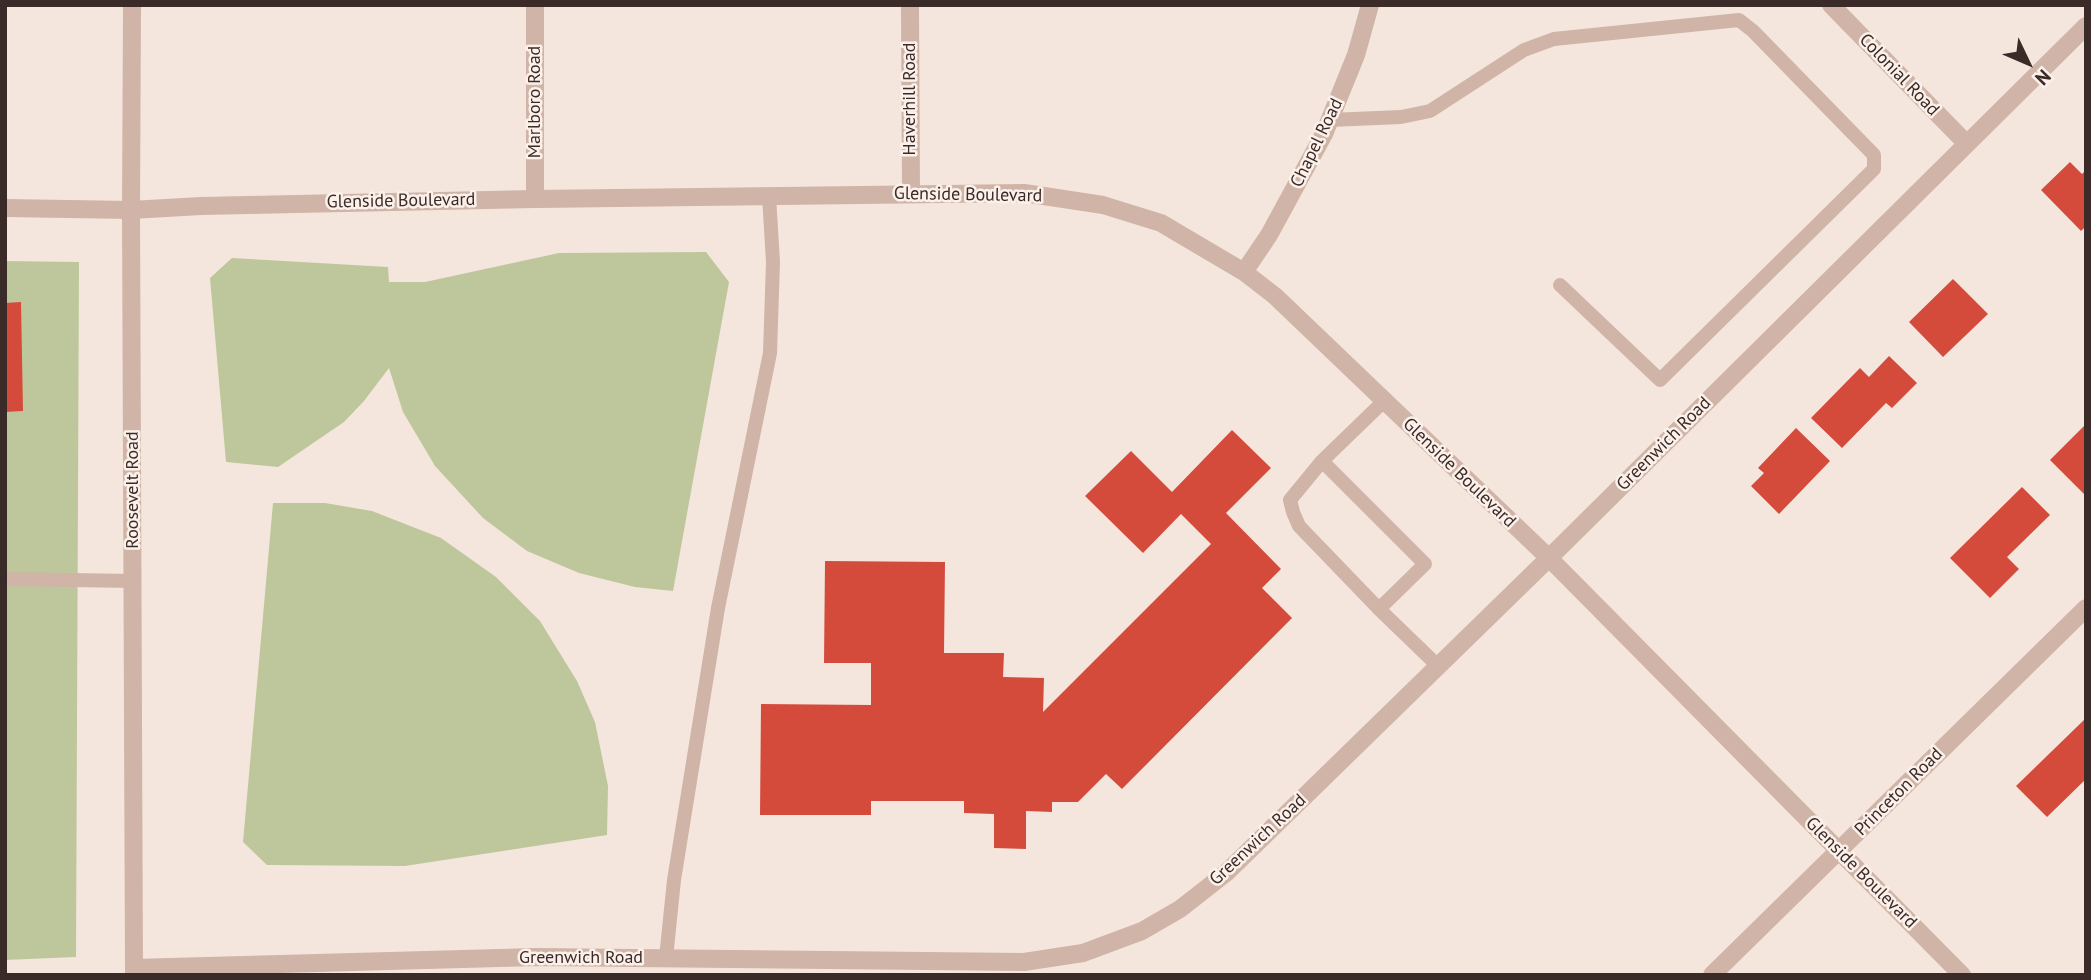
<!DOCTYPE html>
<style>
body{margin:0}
#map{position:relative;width:2091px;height:980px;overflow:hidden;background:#f5e6dd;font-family:"PT Sans",sans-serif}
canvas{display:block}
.frame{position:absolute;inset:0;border:7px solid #3b2b28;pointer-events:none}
.north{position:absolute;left:1993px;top:28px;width:70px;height:70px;-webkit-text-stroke:5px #fcf1ea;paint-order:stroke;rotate:134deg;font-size:19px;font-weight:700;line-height:28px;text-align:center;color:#3b2b28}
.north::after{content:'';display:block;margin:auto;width:24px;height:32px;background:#3b2b28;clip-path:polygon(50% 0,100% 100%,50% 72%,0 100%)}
</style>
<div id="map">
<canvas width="2091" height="980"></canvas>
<div class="frame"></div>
<div class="north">N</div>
</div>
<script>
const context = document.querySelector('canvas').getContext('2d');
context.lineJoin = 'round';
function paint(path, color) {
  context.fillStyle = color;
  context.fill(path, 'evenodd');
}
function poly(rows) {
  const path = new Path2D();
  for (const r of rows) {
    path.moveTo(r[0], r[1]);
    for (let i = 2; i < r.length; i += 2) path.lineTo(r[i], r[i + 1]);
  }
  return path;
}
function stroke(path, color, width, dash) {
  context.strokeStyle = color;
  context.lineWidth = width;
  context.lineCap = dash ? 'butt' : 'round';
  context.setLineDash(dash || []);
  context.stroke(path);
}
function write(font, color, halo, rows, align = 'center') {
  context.font = font + ' "PT Sans",sans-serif';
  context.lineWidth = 5;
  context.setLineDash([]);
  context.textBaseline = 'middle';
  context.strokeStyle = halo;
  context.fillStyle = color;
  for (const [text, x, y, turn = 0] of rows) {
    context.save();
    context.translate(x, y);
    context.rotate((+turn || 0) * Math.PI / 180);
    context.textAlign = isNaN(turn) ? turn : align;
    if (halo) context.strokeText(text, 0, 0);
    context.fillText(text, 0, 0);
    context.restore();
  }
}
paint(poly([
 [706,252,729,282,673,591,635,587,579,573,527,551,483,518,435,466,403,412,389,368,364,401,344,422,278,467,226,462,210,278,232,258,388,267,389,282,425,282,559,253],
 [5,261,79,262,76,957,5,960],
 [273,503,325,503,372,511,441,538,496,577,540,621,577,681,595,722,608,786,607,835,405,866,267,865,243,842]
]), '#bec79b');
paint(poly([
 [2070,162,2082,174,2086,170,2086,226,2081,231,2041,190],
 [1953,279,1988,314,1943,357,1909,322],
 [21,302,23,411,5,412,5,303],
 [1889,356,1917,383,1892,408,1886,403,1842,448,1811,418,1860,368,1869,377],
 [2086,424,2086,496,2050,460],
 [1796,428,1830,461,1779,514,1751,486,1764,473,1758,468],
 [1232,430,1271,468,1226,513,1281,569,1262,588,1292,618,1122,789,1106,774,1078,802,1052,802,1052,812,1026,811,1026,849,994,848,994,814,964,813,964,801,871,801,871,815,760,815,761,704,871,705,871,663,824,663,825,561,945,562,944,653,1004,653,1003,677,1044,678,1043,712,1211,544,1181,514,1143,553,1085,496,1131,451,1172,492],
 [2022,487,2050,515,2007,557,2019,569,1990,598,1950,558],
 [2086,718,2086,779,2047,817,2016,786]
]), '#d44b3c');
stroke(poly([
 [1330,120,1401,117,1430,111,1524,50,1554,39,1739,20,1753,31,1874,155,1874,169,1660,380,1560,285],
 [1384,401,1322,461,1425,564,1379,609,1438,666],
 [1322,461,1290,500,1293,512,1299,526,1379,609],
 [5,579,134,581],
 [666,958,674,880,718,608,770,353,773,262,769,196]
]), '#cfb4a7', 14);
stroke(poly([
 [535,5,535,199],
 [910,5,911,194],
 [1831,5,1967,144],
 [5,208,131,210,201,206,535,199,1024,193,1103,205,1161,223,1244,272,1275,296,1549,558,1962,975],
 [1244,272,1269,235,1324,134,1356,55,1370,5],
 [134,968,536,957,1024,962,1083,953,1142,931,1180,909,1226,873,1549,558,2086,26],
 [1712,975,2086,608]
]), '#cfb4a7', 18);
stroke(poly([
 [132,5,131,210,134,975]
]), '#cfb4a7', 18);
write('18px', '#3b2b28', '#fcf1ea', [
 ["Colonial Road",1899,75,46],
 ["Haverhill Road",910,99,-90],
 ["Marlboro Road",535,102,-90],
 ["Chapel Road",1317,143,-64],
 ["Glenside Boulevard",968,195,1],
 ["Glenside Boulevard",401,201,-1],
 ["Greenwich Road",1664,444,-45],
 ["Glenside Boulevard",1459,473,44],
 ["Roosevelt Road",133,490,-90],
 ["Princeton Road",1899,792,-45],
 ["Greenwich Road",1258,840,-43],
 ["Glenside Boulevard",1861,873,45],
 ["Greenwich Road",581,958]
]);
</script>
